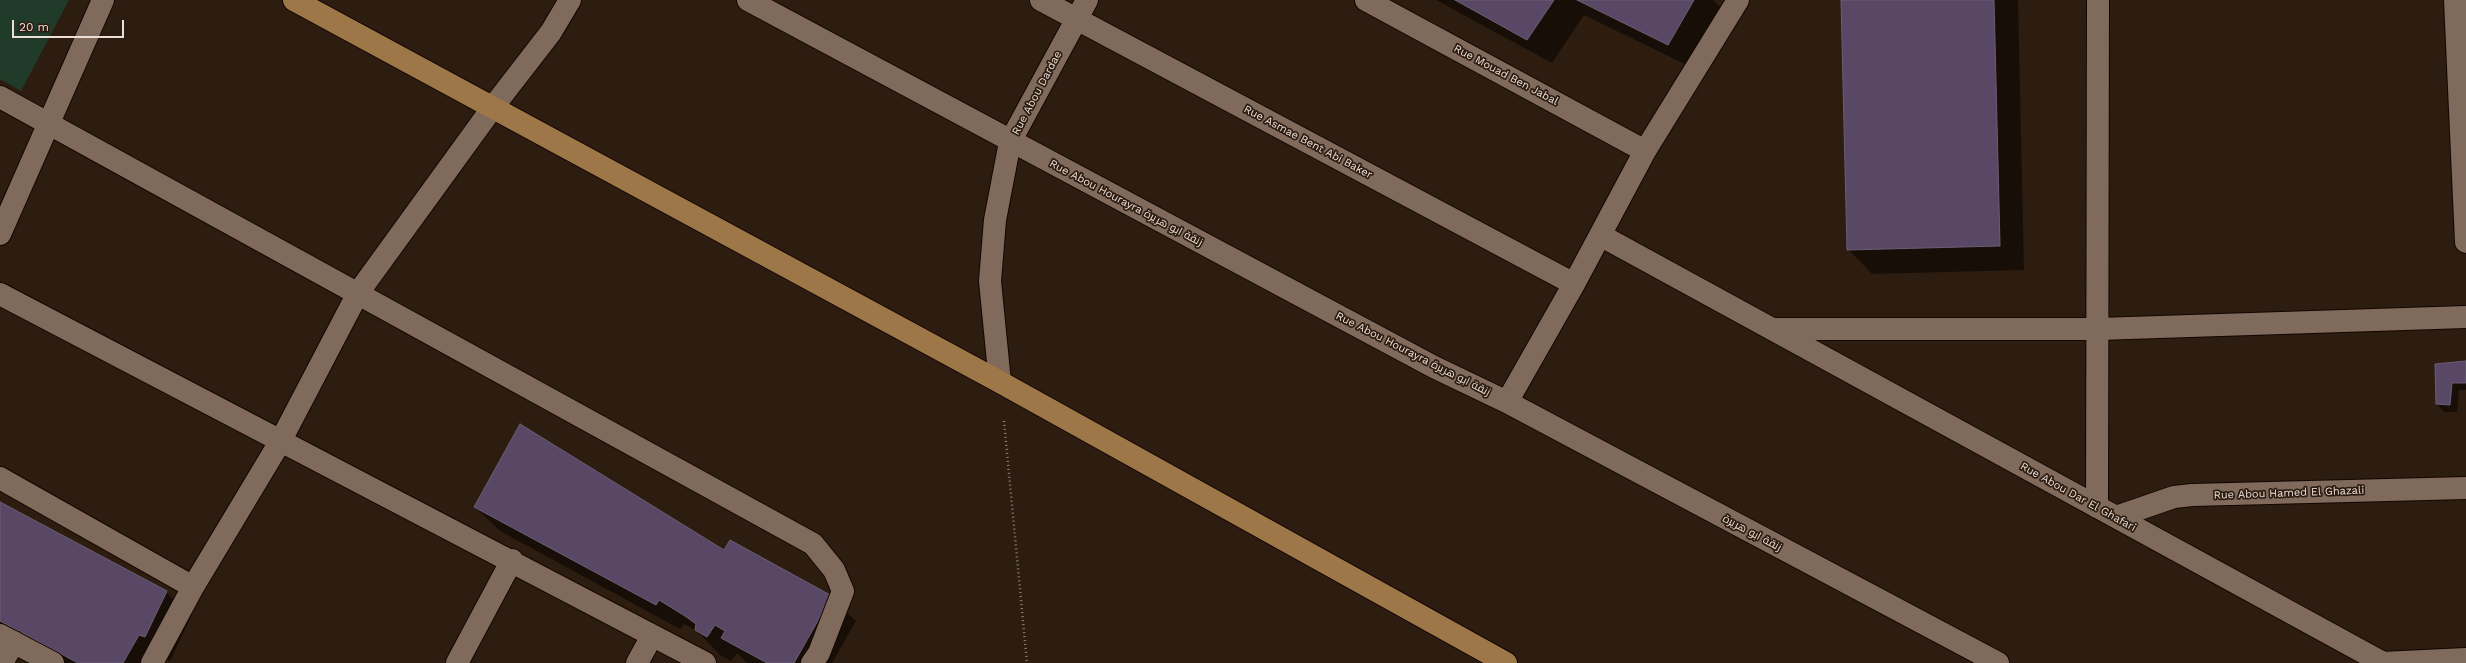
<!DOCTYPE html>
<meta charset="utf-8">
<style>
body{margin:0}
#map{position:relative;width:2466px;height:663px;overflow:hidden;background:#2d1c10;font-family:"Work Sans",sans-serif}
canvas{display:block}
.scale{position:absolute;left:12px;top:20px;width:112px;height:18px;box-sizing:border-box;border:2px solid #ebdfd8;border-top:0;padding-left:5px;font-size:12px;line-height:14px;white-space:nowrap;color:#ebdfd8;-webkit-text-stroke:3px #2d1c10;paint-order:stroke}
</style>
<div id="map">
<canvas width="2466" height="663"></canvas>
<div class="scale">20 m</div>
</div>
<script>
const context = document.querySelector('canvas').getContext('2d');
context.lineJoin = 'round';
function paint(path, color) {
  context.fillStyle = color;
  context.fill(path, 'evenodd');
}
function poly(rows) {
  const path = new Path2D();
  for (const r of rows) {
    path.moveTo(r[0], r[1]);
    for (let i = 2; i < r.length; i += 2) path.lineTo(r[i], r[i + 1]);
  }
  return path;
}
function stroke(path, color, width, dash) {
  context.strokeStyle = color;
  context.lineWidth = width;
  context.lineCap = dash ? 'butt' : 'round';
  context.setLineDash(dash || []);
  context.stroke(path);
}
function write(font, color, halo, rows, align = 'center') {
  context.font = font + ' "Work Sans",Cairo,sans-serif';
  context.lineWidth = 3.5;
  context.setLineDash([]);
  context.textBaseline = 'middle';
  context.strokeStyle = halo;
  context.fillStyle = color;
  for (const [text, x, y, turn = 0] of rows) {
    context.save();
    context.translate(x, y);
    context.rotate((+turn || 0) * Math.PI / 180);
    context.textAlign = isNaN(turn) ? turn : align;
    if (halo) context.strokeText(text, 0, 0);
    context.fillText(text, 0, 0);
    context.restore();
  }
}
paint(poly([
 [0,0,69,0,21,91,0,79]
]), '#203b29');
paint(poly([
 [1436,0,1713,0,1725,12,1693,68,1584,15,1552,63],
 [1842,0,2018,0,2024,270,1872,274,1848,249],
 [2466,362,2466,390,2459,390,2457,412,2444,412,2437,404],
 [0,503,166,592,191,617,170,661,164,659,161,663,58,663,0,632],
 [475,507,724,552,831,597,856,621,832,663,747,663,737,653,731,661,720,655,698,632,684,624,680,629,500,531]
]), '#0007');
const building = poly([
 [1455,0,1554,0,1527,40,1455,0],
 [1577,0,1694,0,1668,45,1577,0],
 [1841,0,1994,0,2000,246,1847,250,1841,0],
 [2466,361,2466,383,2452,383,2450,405,2436,404,2435,364,2466,361],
 [520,424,724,550,730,540,832,596,794,663,767,663,721,638,725,631,715,625,707,637,695,630,696,624,685,616,659,600,656,605,474,507,520,424],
 [0,502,167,591,145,637,139,635,123,663,78,663,0,621,0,502]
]);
paint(building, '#584765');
stroke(building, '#6b5f73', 1);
const minor = poly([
 [748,0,1434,367,1507,402,1998,663],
 [1041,0,1574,284],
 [1366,0,1645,151],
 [2455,0,2466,242],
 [0,97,813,544,834,570,843,591,819,653,812,663],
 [0,234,103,0],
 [1600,235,2383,663],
 [0,294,705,663],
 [1775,329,2098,329,2466,317],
 [1000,382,990,281,995,220,1010,142,1087,0],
 [1507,402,1574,284,1645,151,1738,0],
 [0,478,193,587],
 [2097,507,2098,0],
 [2116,517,2174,497,2192,495,2466,488],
 [0,635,53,663],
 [2,663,14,642],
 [152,663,193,587,280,442,358,293,493,107,551,32,570,0],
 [457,663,512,560],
 [637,663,652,636],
 [2382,663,2466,659]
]);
const major = poly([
 [294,0,1000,382,1506,663]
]);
stroke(minor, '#140600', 24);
stroke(major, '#140600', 24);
stroke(poly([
 [1004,421,1027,663]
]), '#8e8076', 2.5, [1, 3]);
stroke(minor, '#7f6a5c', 22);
stroke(major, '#9e7749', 22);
write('11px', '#ebdfd8', '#2d1c10', [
 ["Rue Mouad Ben Jabal",1506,75,28],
 ["Rue Abou Dardae",1037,93,-62],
 ["Rue Asmae Bent Abi Baker",1308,142,28],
 ["Rue Abou Hourayra زنقة ابو هريرة",1126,203,28],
 ["Rue Abou Hourayra زنقة ابو هريرة",1413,354,27],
 ["Rue Abou Hamed El Ghazali",2289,493,-2],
 ["Rue Abou Dar El Ghafari",2078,497,29],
 ["زنقة ابو هريرة",1752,533,28]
]);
</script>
